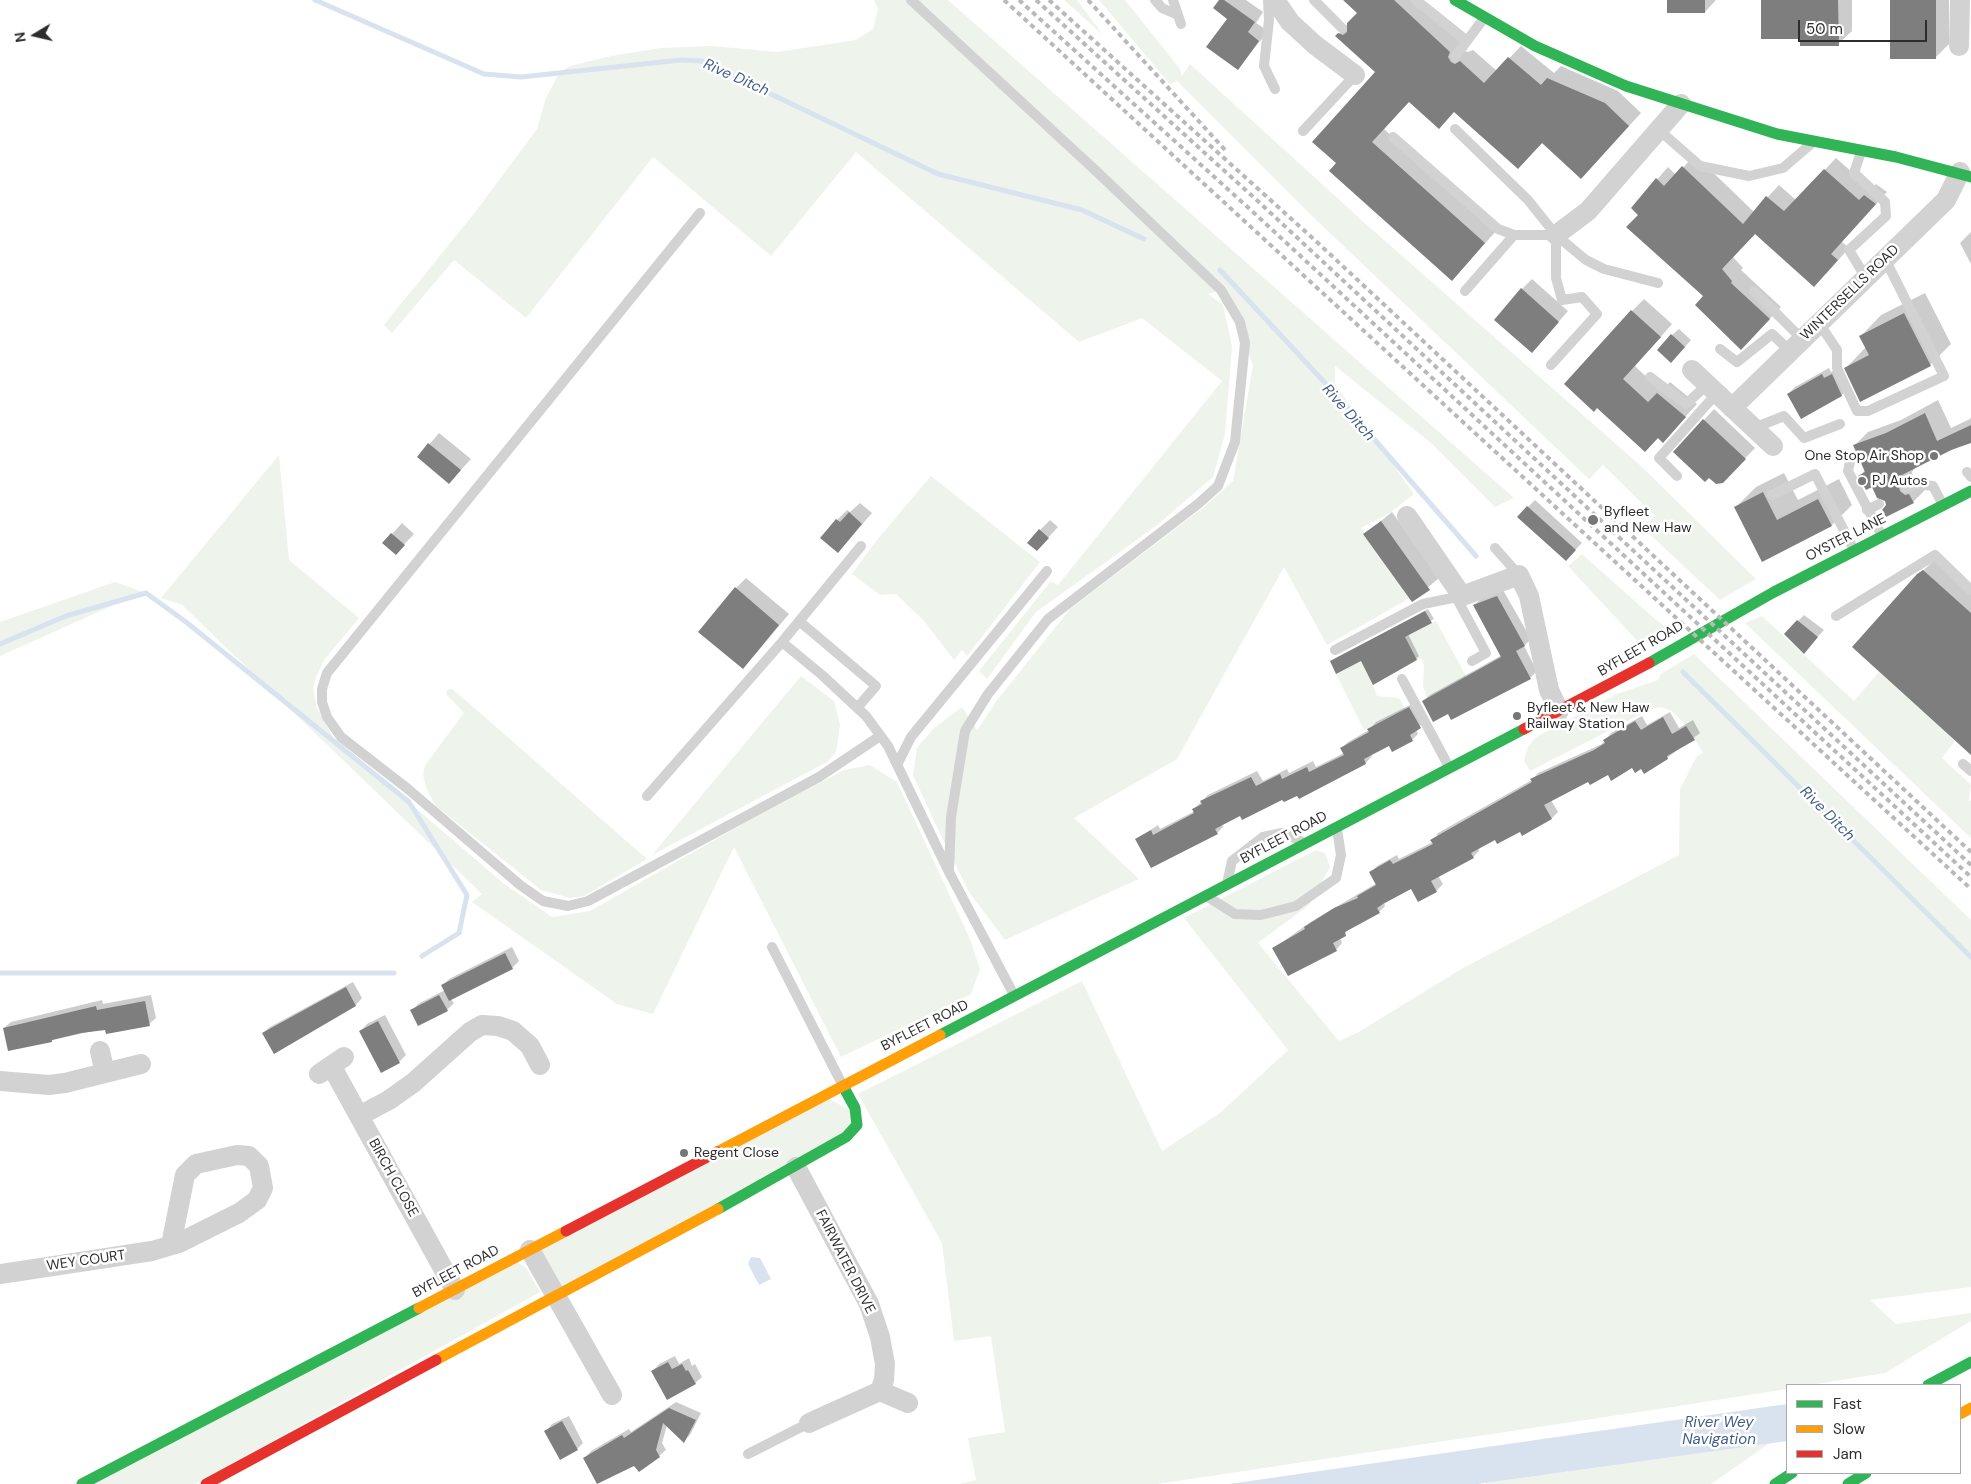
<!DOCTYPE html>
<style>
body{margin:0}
#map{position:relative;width:1971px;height:1484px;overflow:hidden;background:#fff;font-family:"DM Sans",sans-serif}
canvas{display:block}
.legend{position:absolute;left:1786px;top:1384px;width:175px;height:90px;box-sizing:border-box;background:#fff;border:1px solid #ababab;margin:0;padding:6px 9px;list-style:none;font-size:15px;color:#2d2d2d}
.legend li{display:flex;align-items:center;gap:10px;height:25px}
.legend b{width:25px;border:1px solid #ababab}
.north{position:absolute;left:10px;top:10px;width:50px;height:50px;-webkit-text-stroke:4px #fff;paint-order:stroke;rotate:261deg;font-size:14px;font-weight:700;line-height:20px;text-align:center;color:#2d2d2d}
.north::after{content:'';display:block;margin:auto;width:18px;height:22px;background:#2d2d2d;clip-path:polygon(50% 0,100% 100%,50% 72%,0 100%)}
.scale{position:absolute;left:1798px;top:20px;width:129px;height:22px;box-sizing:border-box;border:2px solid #2d2d2d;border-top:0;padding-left:6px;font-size:15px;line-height:18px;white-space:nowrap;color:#2d2d2d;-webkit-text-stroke:4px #fff;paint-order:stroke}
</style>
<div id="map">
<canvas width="1971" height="1484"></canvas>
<ul class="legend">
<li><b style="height:6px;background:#30b455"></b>Fast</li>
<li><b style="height:6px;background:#ff9f0a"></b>Slow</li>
<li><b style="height:6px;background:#e5322d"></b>Jam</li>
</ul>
<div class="north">N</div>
<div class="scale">50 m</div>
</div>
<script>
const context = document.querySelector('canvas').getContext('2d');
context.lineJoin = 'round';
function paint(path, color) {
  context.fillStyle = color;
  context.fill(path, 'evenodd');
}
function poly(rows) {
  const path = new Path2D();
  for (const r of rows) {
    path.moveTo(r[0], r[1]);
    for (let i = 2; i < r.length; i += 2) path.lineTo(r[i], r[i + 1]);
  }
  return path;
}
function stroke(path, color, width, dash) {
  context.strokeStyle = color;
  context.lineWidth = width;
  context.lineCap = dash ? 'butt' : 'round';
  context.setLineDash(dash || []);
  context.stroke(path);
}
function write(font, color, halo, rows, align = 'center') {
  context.font = font + ' "DM Sans",sans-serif';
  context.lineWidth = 5;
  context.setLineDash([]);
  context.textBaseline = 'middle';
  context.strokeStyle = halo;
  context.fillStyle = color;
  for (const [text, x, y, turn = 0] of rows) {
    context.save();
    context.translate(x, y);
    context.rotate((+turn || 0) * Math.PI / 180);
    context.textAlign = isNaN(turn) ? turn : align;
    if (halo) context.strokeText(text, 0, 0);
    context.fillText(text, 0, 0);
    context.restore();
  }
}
paint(poly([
 [874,0,948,0,1514,498,1495,507,1431,443,1335,366,1335,384,1414,494,1391,512,1361,528,1410,598,1327,645,1284,567,1177,759,1074,818,1139,879,1005,940,969,892,937,827,913,775,917,748,934,728,962,707,977,730,998,699,1070,609,1204,507,1233,481,1253,365,1221,290,1208,294,1223,305,1232,346,1225,434,1213,477,1156,526,1036,612,987,679,979,671,1051,581,1058,585,1222,381,1142,318,1079,342,856,152,771,256,653,157,526,318,454,260,392,333,384,325,476,211,537,129,546,98,559,73,570,66,611,56,660,48,713,46,777,52,856,40,873,29,878,9],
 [1064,0,1077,0,1103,35],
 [1099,0,1125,0,1180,69,1182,76,1190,64,1367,225,1642,467,1756,579,1720,600,1642,527,1655,516,1603,465,1589,479,1313,217,1177,81,1170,84],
 [279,455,289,560,359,618,324,660,316,677,313,688,317,708,333,737,503,883,552,917,590,911,748,821,844,770,870,765,897,782,970,939,980,969,971,994,841,1057,734,847,653,1014,617,1004,472,902,482,894,182,605,161,598],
 [931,476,1040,562,967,656,962,650,954,660,924,621,896,594,880,595,852,574,876,541],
 [1582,554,1655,619,1671,631,1640,644,1568,566],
 [115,582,143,592,0,656,0,622],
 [1762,616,1854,701,1879,672,1955,741,1942,758,1971,785,1969,800,1971,801,1971,838,1745,623],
 [1436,621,1466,676,1427,698,1423,686,1424,665,1421,658,1417,660,1410,647,1373,685,1377,696,1399,698,1405,709,1364,730,1336,674],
 [1694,654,1971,920,1971,1287,1870,1300,1896,1324,1971,1313,1971,1321,1885,1373,1810,1385,1787,1385,1787,1389,1672,1407,1157,1484,959,1484,976,1480,968,1438,1005,1432,991,1336,954,1341,942,1243,858,1094,1082,981,1162,1151,1220,1113,1288,1050,1184,918,1316,850,1325,853,1330,867,1309,905,1258,943,1339,1041,1357,1033,1463,968,1679,855,1680,789,1697,756,1703,753,1686,726,1672,711,1660,707,1651,709,1530,771,1524,761,1528,747,1536,737,1617,694,1658,680,1661,674],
 [801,676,834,701,840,725,836,752,827,762,652,855],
 [452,689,470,704,647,859,584,896,570,898,541,890,436,806,427,790,423,775,425,765,464,713,446,694,447,690],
 [824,1096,851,1111,857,1125,561,1292,536,1247],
 [513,1259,526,1268,540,1292,195,1484,84,1484],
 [1770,1443,1711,1484,1486,1484,1486,1483]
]), '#eef3ec');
paint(poly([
 [751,1257,760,1258,771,1279,759,1285,748,1264],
 [1787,1404,1787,1441,1478,1484,1229,1484]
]), '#d9e2ef');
paint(poly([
 [1971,1376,1971,1417,1960,1419,1960,1385,1920,1385]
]), '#fff');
paint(poly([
 [1220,0,1246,0,1263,12,1256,23,1268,31,1238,69,1228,18],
 [1345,0,1420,0,1462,39,1463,50,1468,52,1473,50,1497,71,1521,46,1554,73,1561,66,1618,91,1641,113,1593,165,1543,142,1518,168,1455,111,1409,101,1384,129,1497,230,1464,267,1338,163,1377,72,1337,36,1358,12],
 [1668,0,1716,0,1705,12],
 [1762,0,1852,0,1852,31,1838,44,1801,37],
 [1891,0,1949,0,1949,44,1935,58],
 [1695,155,1754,212,1779,185,1796,200,1836,158,1871,189,1876,184,1887,192,1842,242,1849,248,1826,274,1756,233,1733,257,1743,268,1741,270,1781,307,1753,336,1705,296,1632,208,1668,167,1676,175],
 [1971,232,1971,264,1960,243],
 [1532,279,1568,311,1542,341,1522,289],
 [1925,293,1951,344,1930,365,1861,400,1846,368,1866,347,1861,336,1881,315],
 [1644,299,1672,324,1635,366,1661,391,1670,382,1697,404,1663,441,1597,407,1632,311],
 [1679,329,1691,340,1678,355,1672,335],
 [1829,368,1831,372,1839,368,1848,388,1842,395,1801,417,1788,394,1795,387],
 [1938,400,1951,428,1970,419,1971,417,1971,441,1916,467,1912,472,1913,478,1927,488,1913,502,1887,515,1886,500,1860,476,1865,470,1855,445,1868,432,1901,420],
 [1714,409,1755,448,1733,471,1675,452],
 [439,433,471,459,449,483,419,457],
 [1784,473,1798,500,1839,479,1852,505,1832,525,1763,560,1736,507,1756,487],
 [1535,500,1582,543,1566,559,1519,516],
 [860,503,872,513,838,552,837,520,847,510,850,512],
 [1392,512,1439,578,1413,600,1365,534],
 [1050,520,1058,527,1047,539,1040,530],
 [402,523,414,534,396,553,384,543],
 [1938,557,1971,588,1971,753,1918,575],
 [746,578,789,614,753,657,736,588],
 [1503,590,1531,639,1524,646,1537,671,1530,678,1451,719,1449,713,1423,701,1430,695,1502,655,1474,605,1481,599],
 [1428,609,1434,619,1408,634,1419,656,1416,659,1331,662],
 [1804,615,1824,630,1810,645,1798,621],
 [1416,702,1426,721,1416,729,1418,734,1412,740,1390,744,1371,754,1372,756,1366,763,1299,797,1298,794,1283,798,1240,814,1222,824,1223,827,1217,833,1137,839,1158,825,1160,829,1195,811,1194,809,1208,795,1257,771,1263,781,1287,769,1289,773,1313,761,1316,767,1344,753,1342,748,1348,742,1369,730,1376,722],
 [1670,712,1679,728,1693,720,1700,733,1667,758,1641,768,1633,767,1589,780,1551,800,1558,812,1552,818,1523,834,1520,830,1495,838,1478,848,1479,851,1473,857,1438,876,1443,884,1436,891,1411,887,1384,903,1385,906,1379,912,1351,927,1340,938,1342,943,1336,950,1274,948,1312,921,1377,883,1371,872,1377,866,1397,855,1399,859,1433,842,1438,833,1532,780,1538,773,1602,744,1611,733,1642,716,1647,725],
 [512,947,519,961,512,968,451,999,454,1003,447,1010,412,1011,418,1004,445,990,443,985,449,979],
 [353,982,362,998,356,1005,274,1052,263,1033,270,1027],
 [151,995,156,1018,149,1024,106,1028,9,1050,4,1028,11,1022,102,1000,103,1004],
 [385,1015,406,1055,399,1062,361,1031,367,1024],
 [675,1356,679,1364,689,1358,692,1366,695,1364,702,1377,695,1383,653,1371,659,1364],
 [676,1402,701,1413,690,1435,684,1441,667,1425,662,1443,666,1450,659,1456,635,1465,585,1458,591,1451,629,1429,631,1432],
 [569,1416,583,1443,577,1449,546,1431,552,1424]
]), '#0003');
stroke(poly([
 [315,0,484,74,521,77,681,60,702,61,938,174,1082,210,1144,239],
 [1220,270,1327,385,1476,556],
 [0,644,66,616,146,593,186,622,409,802,467,895,459,933,422,956],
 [1683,672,1971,957],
 [0,973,394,973]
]), '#d9e2ef', 5);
paint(poly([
 [1219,0,1224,0,1255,22,1248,32,1259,41,1238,70,1206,47,1227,19,1213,8],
 [1343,0,1394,0,1450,52,1448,57,1451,62,1455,64,1460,61,1484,83,1508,57,1541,85,1547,78,1605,103,1629,126,1581,179,1542,143,1518,169,1454,112,1439,129,1409,102,1372,142,1485,243,1452,281,1329,171,1336,163,1312,142,1375,72,1335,36,1338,33,1343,35,1347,32,1347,23,1357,13],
 [1667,0,1705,0,1705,13,1667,13],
 [1761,0,1838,0,1839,46,1800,46,1800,39,1761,39],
 [1890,0,1936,0,1936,59,1890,59],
 [1682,166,1743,224,1766,196,1784,211,1824,169,1859,200,1864,195,1876,204,1831,254,1838,260,1814,287,1755,234,1722,269,1732,281,1731,283,1770,319,1741,350,1695,305,1703,296,1626,227,1638,215,1631,208,1656,178,1664,186],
 [1521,288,1559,322,1532,353,1494,320],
 [1631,310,1661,337,1623,379,1648,402,1657,393,1686,417,1663,443,1658,438,1645,452,1597,408,1594,412,1564,384],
 [1904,313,1931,366,1860,402,1844,368,1869,355,1859,336],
 [1671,334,1685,347,1671,363,1657,350],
 [1822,374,1824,378,1832,374,1842,396,1801,419,1787,394],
 [1925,413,1937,441,1971,425,1971,443,1951,450,1900,476,1903,482,1899,487,1900,491,1905,495,1909,494,1914,503,1886,517,1882,510,1886,505,1885,501,1877,498,1872,487,1866,490,1858,476,1865,472,1853,445,1886,433],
 [1703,419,1746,459,1723,483,1716,484,1709,478,1705,482,1673,452],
 [428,443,461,470,449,484,417,457],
 [1763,492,1777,520,1818,499,1832,526,1762,562,1734,507],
 [1527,506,1576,550,1566,561,1517,517],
 [849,512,862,524,838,553,820,538,836,519,840,522],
 [1381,521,1430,590,1412,602,1363,534],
 [1039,529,1049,538,1037,551,1027,543],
 [391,533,405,545,396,555,382,543],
 [1923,570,1971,613,1971,755,1852,647,1917,574],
 [735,587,779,625,743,669,698,632],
 [1497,596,1525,646,1516,651,1531,679,1451,720,1448,714,1433,722,1422,701,1501,657,1473,605],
 [1425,611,1432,623,1405,637,1417,660,1373,685,1361,661,1336,674,1330,661],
 [1797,620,1818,637,1804,654,1784,634],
 [1409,707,1421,728,1410,735,1413,741,1392,752,1389,746,1364,759,1366,764,1299,799,1297,796,1284,802,1282,800,1242,820,1240,816,1215,829,1218,834,1151,868,1135,839,1151,830,1153,835,1194,813,1192,809,1202,804,1200,801,1251,777,1256,786,1280,774,1282,779,1307,767,1309,772,1344,755,1340,748,1369,732,1367,729],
 [1663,717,1672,734,1686,726,1695,740,1667,756,1668,759,1644,774,1641,769,1635,773,1632,768,1611,781,1608,775,1590,785,1588,782,1544,805,1552,819,1522,836,1520,832,1497,844,1495,840,1471,853,1474,858,1431,881,1437,892,1418,902,1411,889,1383,904,1377,908,1380,913,1345,932,1346,936,1333,943,1337,951,1288,976,1272,948,1305,929,1304,927,1334,908,1358,898,1357,896,1376,885,1369,872,1390,860,1393,864,1433,844,1430,840,1532,782,1530,779,1594,750,1605,743,1603,740,1635,721,1641,730],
 [505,953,513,969,449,1001,441,985],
 [346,987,356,1006,274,1054,262,1033],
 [439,995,448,1011,418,1026,410,1010],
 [145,1001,150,1026,106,1034,105,1030,81,1033,52,1040,52,1042,8,1051,3,1028,96,1006,97,1010],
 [378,1021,400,1063,381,1073,359,1031],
 [668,1362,672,1369,682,1364,686,1371,688,1370,696,1384,667,1400,651,1371],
 [669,1408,696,1420,684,1443,663,1423,656,1450,660,1457,639,1472,634,1466,597,1484,583,1458,622,1435,624,1438],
 [562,1421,578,1450,560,1460,544,1431]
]), '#7e7e7e');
stroke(poly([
 [911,0,1094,169,1221,290,1240,322,1245,343,1235,442,1218,486,1198,504,1048,619,988,694,965,731,951,817,949,872],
 [1155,0,1162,8,1178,15],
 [1173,0,1181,24],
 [1268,0,1269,20,1264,66,1275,89],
 [1314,0,1342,28],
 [1416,0,1467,41],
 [1455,57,1484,18],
 [1455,129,1528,200,1556,235,1586,260,1604,269,1658,283],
 [1659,130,1700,166,1749,176,1783,168,1811,144],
 [1303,131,1355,75],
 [1393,137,1498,229,1514,235,1556,235],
 [1861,152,1854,173,1885,202,1886,216,1849,250,1866,278],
 [700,213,327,673,322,689,322,702,327,717,341,737,408,789,520,885,543,901,568,906,588,901,819,777,880,736],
 [1465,291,1514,235],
 [1754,291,1802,339],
 [1819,323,1837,350,1837,368,1857,411,1868,411,1944,376,1885,259],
 [1720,349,1737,362,1772,334,1790,351],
 [1551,365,1597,314,1582,297,1562,300,1556,278,1556,235],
 [1650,377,1686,404,1708,384],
 [1754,428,1784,416,1804,438,1840,424],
 [1851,458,1848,471,1882,536],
 [1967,472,1971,477],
 [1677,476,1659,458,1717,393],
 [1906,488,1916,484,1933,486,1943,505],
 [1772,495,1815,474,1854,550],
 [1867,510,1879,504],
 [1495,548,1519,575],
 [1456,597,1486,653,1472,661],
 [1836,616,1935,555,1971,590],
 [799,621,876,686,857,708],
 [782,642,822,675,866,716,888,746,949,872,1014,995],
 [1335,650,1423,604,1462,596],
 [1402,679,1449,767],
 [1963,764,1971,771],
 [897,765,911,737,1047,571],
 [647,796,782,642,861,546],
 [1228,879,1232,861,1263,837,1282,833,1301,841],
 [1208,897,1235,914,1261,915,1296,906,1336,878,1341,855,1337,829],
 [772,947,842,1084],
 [748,1454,809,1423]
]), '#d2d2d2', 10);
stroke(poly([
 [1275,0,1290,22,1315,45,1355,75],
 [1959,46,1960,0],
 [1556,235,1588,211,1681,104],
 [1692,370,1773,446],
 [1732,408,1946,200,1960,172],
 [1407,516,1462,596,1519,575,1529,596,1549,690,1559,711],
 [100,1051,105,1073],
 [332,1067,455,1290],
 [319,1074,344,1057],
 [0,1081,49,1085,65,1083,141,1064],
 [359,1116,389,1100,413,1083,470,1032,482,1025,498,1026,513,1031,530,1046,540,1065],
 [796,1167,869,1304,880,1337,885,1364,884,1380,880,1391],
 [530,1250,612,1395],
 [0,1274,152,1251,179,1243,239,1213,257,1200,263,1188,259,1166,249,1156,237,1155,196,1164,185,1175,171,1245],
 [809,1423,880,1391,908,1403]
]), '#d2d2d2', 20);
stroke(poly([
 [1455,0,1535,46,1626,86,1777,134,1896,157,1971,177],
 [1649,663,1774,592,1971,491],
 [940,1035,1524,729],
 [718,1209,846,1137,857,1125,855,1108,843,1086],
 [1928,1385,1971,1362],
 [82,1484,419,1308],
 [1775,1484,1792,1473],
 [1848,1484,1866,1473]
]), '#30b455', 11);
stroke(poly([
 [717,1152,940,1035],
 [419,1308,566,1231],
 [436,1360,718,1209],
 [1960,1414,1971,1408]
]), '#ff9f0a', 11);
stroke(poly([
 [1524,729,1649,663],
 [566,1231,717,1152],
 [206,1484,436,1360]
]), '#e5322d', 11);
stroke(poly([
 [1004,0,1971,889],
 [1019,0,1253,212,1971,877],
 [1036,0,1261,204,1971,865],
 [1049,0,1318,243,1971,852],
 [1088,0,1226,151]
]), '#b9b9b9', 4, [5, 4]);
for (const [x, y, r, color] of [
 [1934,456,5,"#767676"],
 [1862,481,5,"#767676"],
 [1593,520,6,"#767676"],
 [1517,716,5,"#767676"],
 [684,1153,5,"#767676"]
]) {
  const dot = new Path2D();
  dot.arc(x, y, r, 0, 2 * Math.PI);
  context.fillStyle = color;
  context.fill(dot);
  stroke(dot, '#fff', 2);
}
write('14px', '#2d2d2d', '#fff', [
 ["WINTERSELLS ROAD",1850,293,-44],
 ["OYSTER LANE",1846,538,-27],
 ["BYFLEET ROAD",1641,649,-30],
 ["BYFLEET ROAD",1284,838,-28],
 ["BYFLEET ROAD",925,1026,-27],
 ["BIRCH CLOSE",393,1178,61],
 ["WEY COURT",86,1261,-8],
 ["FAIRWATER DRIVE",845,1262,63],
 ["BYFLEET ROAD",456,1272,-28]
]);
write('14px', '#2d2d2d', '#fff', [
 ["One Stop Air Shop",1924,456,"right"],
 ["PJ Autos",1872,481],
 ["Byfleet",1604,512],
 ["and New Haw",1604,528],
 ["Byfleet & New Haw",1527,708],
 ["Railway Station",1527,724],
 ["Regent Close",694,1153]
], 'left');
write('italic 15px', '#425c89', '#fff', [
 ["Rive Ditch",736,78,24],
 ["Rive Ditch",1348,413,48],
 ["Rive Ditch",1827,814,45],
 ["River Wey",1719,1423],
 ["Navigation",1719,1440]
]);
</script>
